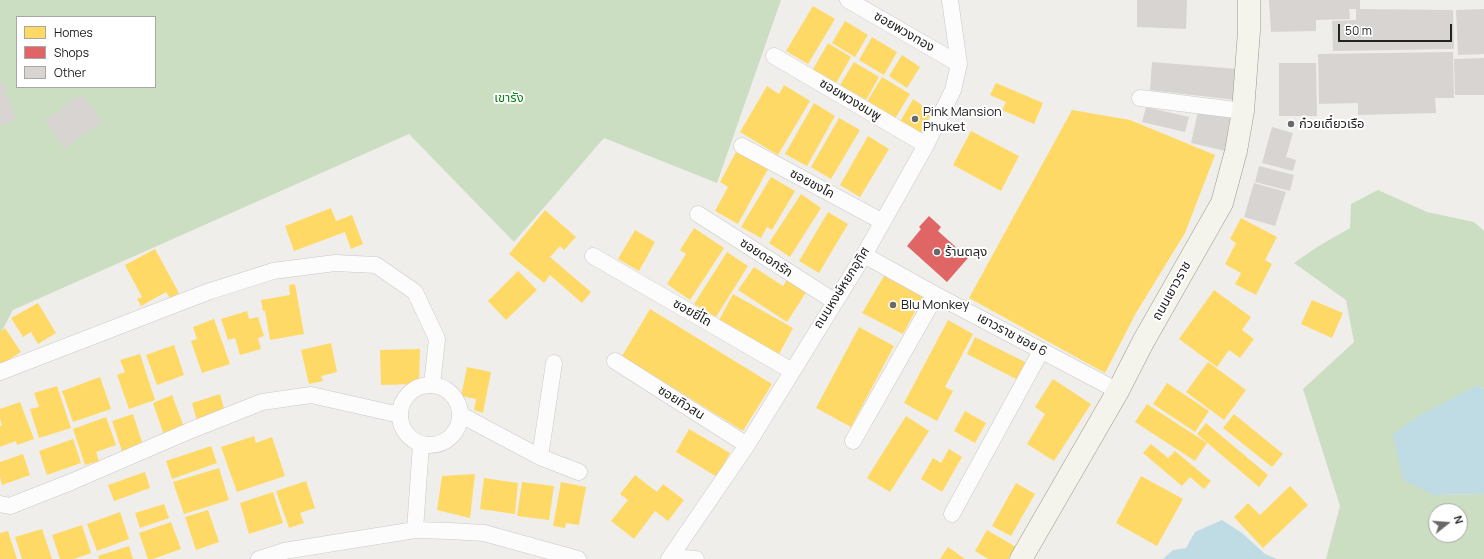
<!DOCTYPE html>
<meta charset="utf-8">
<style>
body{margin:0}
#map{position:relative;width:1484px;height:559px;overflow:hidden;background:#f0eeeb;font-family:Manrope,sans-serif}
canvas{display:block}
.legend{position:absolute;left:16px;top:16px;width:140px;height:72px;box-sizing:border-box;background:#fff;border:1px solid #a7a7a7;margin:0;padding:5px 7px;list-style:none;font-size:12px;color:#222}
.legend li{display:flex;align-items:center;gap:8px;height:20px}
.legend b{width:20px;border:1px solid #a7a7a7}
.north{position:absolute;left:1428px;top:503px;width:40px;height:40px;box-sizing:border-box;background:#fff;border:1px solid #a7a7a7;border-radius:50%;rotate:73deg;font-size:11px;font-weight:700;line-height:16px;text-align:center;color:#222}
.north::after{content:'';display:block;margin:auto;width:14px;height:18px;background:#6a6968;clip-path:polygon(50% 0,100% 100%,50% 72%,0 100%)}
.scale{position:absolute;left:1338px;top:24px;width:114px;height:18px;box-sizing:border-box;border:2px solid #222;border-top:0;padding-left:5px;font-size:12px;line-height:14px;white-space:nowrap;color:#222;-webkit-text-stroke:3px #fff;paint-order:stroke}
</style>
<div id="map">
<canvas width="1484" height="559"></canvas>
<ul class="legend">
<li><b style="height:11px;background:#ffd966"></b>Homes</li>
<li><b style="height:11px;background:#e06666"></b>Shops</li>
<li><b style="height:11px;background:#d7d4d2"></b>Other</li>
</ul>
<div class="north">N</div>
<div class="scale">50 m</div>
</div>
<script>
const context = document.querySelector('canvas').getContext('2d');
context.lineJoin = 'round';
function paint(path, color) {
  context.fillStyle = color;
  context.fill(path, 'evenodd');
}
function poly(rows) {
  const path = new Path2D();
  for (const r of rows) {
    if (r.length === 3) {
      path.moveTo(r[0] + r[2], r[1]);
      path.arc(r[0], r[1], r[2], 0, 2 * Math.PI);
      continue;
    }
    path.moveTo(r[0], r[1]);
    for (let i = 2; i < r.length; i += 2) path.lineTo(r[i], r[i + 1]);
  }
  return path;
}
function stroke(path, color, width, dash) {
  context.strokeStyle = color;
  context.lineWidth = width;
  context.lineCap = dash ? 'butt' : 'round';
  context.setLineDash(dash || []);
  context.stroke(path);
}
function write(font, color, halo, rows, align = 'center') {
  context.font = font + ' Manrope,"Noto Sans Thai",sans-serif';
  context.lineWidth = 4;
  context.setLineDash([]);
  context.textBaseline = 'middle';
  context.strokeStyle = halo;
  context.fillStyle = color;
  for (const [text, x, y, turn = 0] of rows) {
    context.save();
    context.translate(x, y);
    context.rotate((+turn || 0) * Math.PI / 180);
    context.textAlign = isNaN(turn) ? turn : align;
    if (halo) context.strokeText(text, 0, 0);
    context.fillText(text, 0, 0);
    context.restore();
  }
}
paint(poly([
 [0,0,781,0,717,183,604,138,514,242,409,134,13,310,0,334],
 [17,17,155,17,155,87,17,87],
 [1378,190,1427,212,1474,222,1484,231,1484,389,1478,385,1434,495,1484,494,1484,559,1326,559,1340,506,1303,389,1354,342,1346,300,1294,263,1317,247,1350,228,1351,204],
 [1436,511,1460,511,1460,535,1436,535]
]), '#cbdec1');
paint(poly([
 [1478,385,1484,389,1484,494,1434,495,1403,480,1393,434,1420,415],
 [1222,520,1242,533,1265,554,1277,559,1163,559,1173,550,1186,548,1195,532]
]), '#bfdbe3');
paint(poly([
 [813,6,835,19,808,64,786,51],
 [845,21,868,35,855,57,832,43],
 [872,37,897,52,884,75,859,60],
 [828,43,851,57,835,85,812,71],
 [902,55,920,67,907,88,889,76],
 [854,62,879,77,866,100,840,85],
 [882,77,910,94,893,122,865,105],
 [996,83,1043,103,1034,124,1002,110,1006,102,990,95],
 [784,85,810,101,778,155,740,132,767,86,779,94],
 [913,99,932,112,918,139,897,127],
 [814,103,835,116,807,166,785,154],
 [1072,110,1130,120,1215,155,1185,233,1136,313,1105,373,969,298],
 [839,118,860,130,831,179,811,167],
 [971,131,1019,156,1001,191,953,165],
 [868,136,889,149,860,197,840,185],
 [736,152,768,169,738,224,715,211,728,187,720,182],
 [771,177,795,191,772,230,767,227,761,238,741,227],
 [801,194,821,208,790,257,769,243],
 [331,208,336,221,352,215,363,244,351,249,345,232,294,251,285,226],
 [545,210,576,237,564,250,560,246,550,257,591,292,582,303,550,275,544,283,509,254],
 [828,212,848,224,819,273,799,261],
 [1241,218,1277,237,1265,260,1272,264,1256,295,1235,284,1241,273,1225,264,1236,243,1230,239],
 [694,228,724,248,690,300,667,284,686,254,680,250],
 [635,230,655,242,639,271,618,259],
 [155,249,179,293,170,298,166,292,141,306,137,299,142,297,125,265],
 [727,252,748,266,716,317,694,304],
 [754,267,783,286,788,278,807,291,787,322,738,290],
 [518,271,537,290,506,320,488,301],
 [884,276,923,297,903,334,862,313],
 [295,284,304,334,270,340,265,311,263,311,261,300,290,295,289,285],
 [1214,290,1251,317,1242,330,1254,339,1240,358,1229,350,1217,367,1179,339],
 [733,294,793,328,779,354,719,320],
 [1312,300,1343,313,1332,338,1301,324],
 [38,303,56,333,38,344,31,332,23,337,11,318],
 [650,309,772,384,743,431,622,356],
 [247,311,249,319,258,317,264,336,258,338,261,349,240,355,235,338,228,340,221,319],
 [214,319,230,364,202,373,191,341,197,339,193,327],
 [948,320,973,334,945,387,953,391,937,421,904,403],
 [859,327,894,346,851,427,816,408],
 [5,328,21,352,0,365,0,332],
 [975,337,1029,364,1020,381,967,354],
 [331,343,337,372,321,376,323,381,309,384,301,350],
 [174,345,184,375,157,385,146,355],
 [420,349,419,384,381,385,380,350],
 [140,354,155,400,129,409,117,375,125,372,120,360],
 [1208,362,1246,390,1224,420,1186,392],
 [467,367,491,372,483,413,474,410,476,399,461,396],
 [100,377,111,409,73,422,62,391],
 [1053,379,1091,404,1054,461,1027,444,1045,414,1035,407],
 [1167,383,1209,411,1195,432,1153,404],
 [57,386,71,428,39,438,30,409,39,407,34,393],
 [220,394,225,412,197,421,192,403],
 [172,395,184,427,164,435,153,403],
 [20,402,34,439,17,445,16,441,0,447,0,426,2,425,0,419,0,409],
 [1147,404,1207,443,1195,461,1135,422],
 [965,411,986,423,975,443,954,431],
 [133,414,143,445,122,451,112,421],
 [1234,414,1283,454,1272,467,1223,428],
 [906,416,929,431,890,492,867,478],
 [106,417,116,445,96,452,99,461,85,465,73,429],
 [1206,423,1268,475,1259,487,1197,434],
 [689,429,730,453,717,477,676,452],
 [254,436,256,443,272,437,285,476,237,492,221,447],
 [73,439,81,463,47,475,39,451],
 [1151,444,1168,458,1175,451,1211,481,1204,489,1190,477,1182,486,1143,453],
 [211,446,217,463,172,479,166,461],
 [949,449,962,457,942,492,921,479,933,458,941,463],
 [23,454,30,475,2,485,0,477,0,462],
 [219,468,229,500,184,514,173,482],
 [145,472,150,488,114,501,108,485],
 [475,474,470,518,437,510,442,476],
 [635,475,657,492,663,484,684,500,668,521,655,511,634,539,611,521,628,500,620,494],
 [1141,476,1183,499,1157,546,1116,523],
 [484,478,518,483,515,514,480,509],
 [306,481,315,508,300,513,304,523,289,528,276,491],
 [522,482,554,486,549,520,517,516],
 [561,482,586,487,579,525,566,523,565,528,553,526],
 [1016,483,1035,494,1011,536,992,526],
 [1290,486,1308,505,1263,548,1234,517,1248,503,1260,515],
 [273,492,283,523,249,534,240,503],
 [164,504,169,518,140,528,135,513],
 [208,510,219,542,196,550,185,517],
 [120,512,129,539,97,551,87,524],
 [171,522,181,549,153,559,148,559,139,533],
 [82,525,91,553,74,559,60,559,52,535],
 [42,529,52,559,22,559,15,537],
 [987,530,1016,547,1008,559,988,559,975,551],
 [8,531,17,559,0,559,0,533],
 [129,546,133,559,99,559,98,556],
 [948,547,965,559,940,559]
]), '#ffd966');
paint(poly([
 [929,216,941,227,938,231,968,258,947,282,907,246,921,229,919,227]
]), '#e06666');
paint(poly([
 [1137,0,1187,0,1186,29,1137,27],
 [1269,0,1360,0,1360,9,1349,9,1350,19,1316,20,1316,31,1271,32],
 [1356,9,1453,10,1454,49,1333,51,1332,21,1356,20],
 [1484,9,1484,54,1458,55,1456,10],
 [1453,52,1454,98,1435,98,1436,113,1358,115,1358,103,1319,104,1318,54],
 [1484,58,1484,95,1455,95,1454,59],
 [1152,62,1238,69,1235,100,1150,90],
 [1279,63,1316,63,1317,116,1279,116],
 [3,83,16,120,0,126,0,84],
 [82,94,102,122,64,148,45,120],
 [1146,107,1189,117,1185,132,1142,122],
 [1199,107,1231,114,1228,130,1235,131,1230,152,1191,143],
 [1272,127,1293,133,1286,157,1296,160,1293,171,1262,163],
 [1259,166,1294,175,1290,191,1255,182],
 [1254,183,1286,192,1275,226,1244,217]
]), '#d7d4d2');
const minor = poly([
 [848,0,959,64],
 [774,56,926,145],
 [1140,98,1243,111],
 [742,146,883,222],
 [698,214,834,301],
 [864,255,936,295,1118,391],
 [593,256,792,371],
 [615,361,747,445],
 [0,372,210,291,273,271,335,263,376,265,415,292,437,339,432,385],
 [430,415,30],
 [461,415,540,457,579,472],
 [853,441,936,295],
 [540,457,554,363],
 [0,504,10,506,71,482,189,431,262,402,311,395,400,415],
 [952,514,1041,351],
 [415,530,421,444],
 [671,557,696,559],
 [259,559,284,551,415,530,450,531,484,533,578,559],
 [669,559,747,445,864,255,926,145,953,90,959,64,950,0]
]);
const secondary = poly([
 [1021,559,1118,391,1143,342,1222,203,1236,151,1243,111,1249,31,1249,0]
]);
stroke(minor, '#c9c8c7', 17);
stroke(secondary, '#999a82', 23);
stroke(minor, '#fdfcfc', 16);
stroke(secondary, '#f4f4ed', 22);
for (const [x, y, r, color] of [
 [915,119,4,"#6a6968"],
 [1291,124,4,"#6a6968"],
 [937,252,4,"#6a6968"],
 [893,305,4,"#6a6968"]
]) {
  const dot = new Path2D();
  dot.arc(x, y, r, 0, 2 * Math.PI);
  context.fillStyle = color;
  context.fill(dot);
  stroke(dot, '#fff', 1.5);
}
write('13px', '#222', '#fff', [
 ["ซอยพวงทอง",904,32,30],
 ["ซอยพวงชมพู",850,100,31],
 ["ซอยชงโค",812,184,28],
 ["ซอยดอกรัก",766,258,33],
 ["ถนนหงษ์หยกอุทิศ",842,288,-58],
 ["ถนนเยาวราช",1172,291,-61],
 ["ซอยยี่โถ",692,313,30],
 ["เยาวราช ซอย 6",1012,335,28],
 ["ซอยทิวสน",681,403,32]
]);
write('13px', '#0c8416', '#fff', [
 ["เขารัง",509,98]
]);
write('13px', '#222', '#fff', [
 ["Pink Mansion",923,112],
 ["Phuket",923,127],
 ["ก๋วยเตี๋ยวเรือ",1299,124],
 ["ร้านตลุง",945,252],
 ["Blu Monkey",901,305]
], 'left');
</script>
